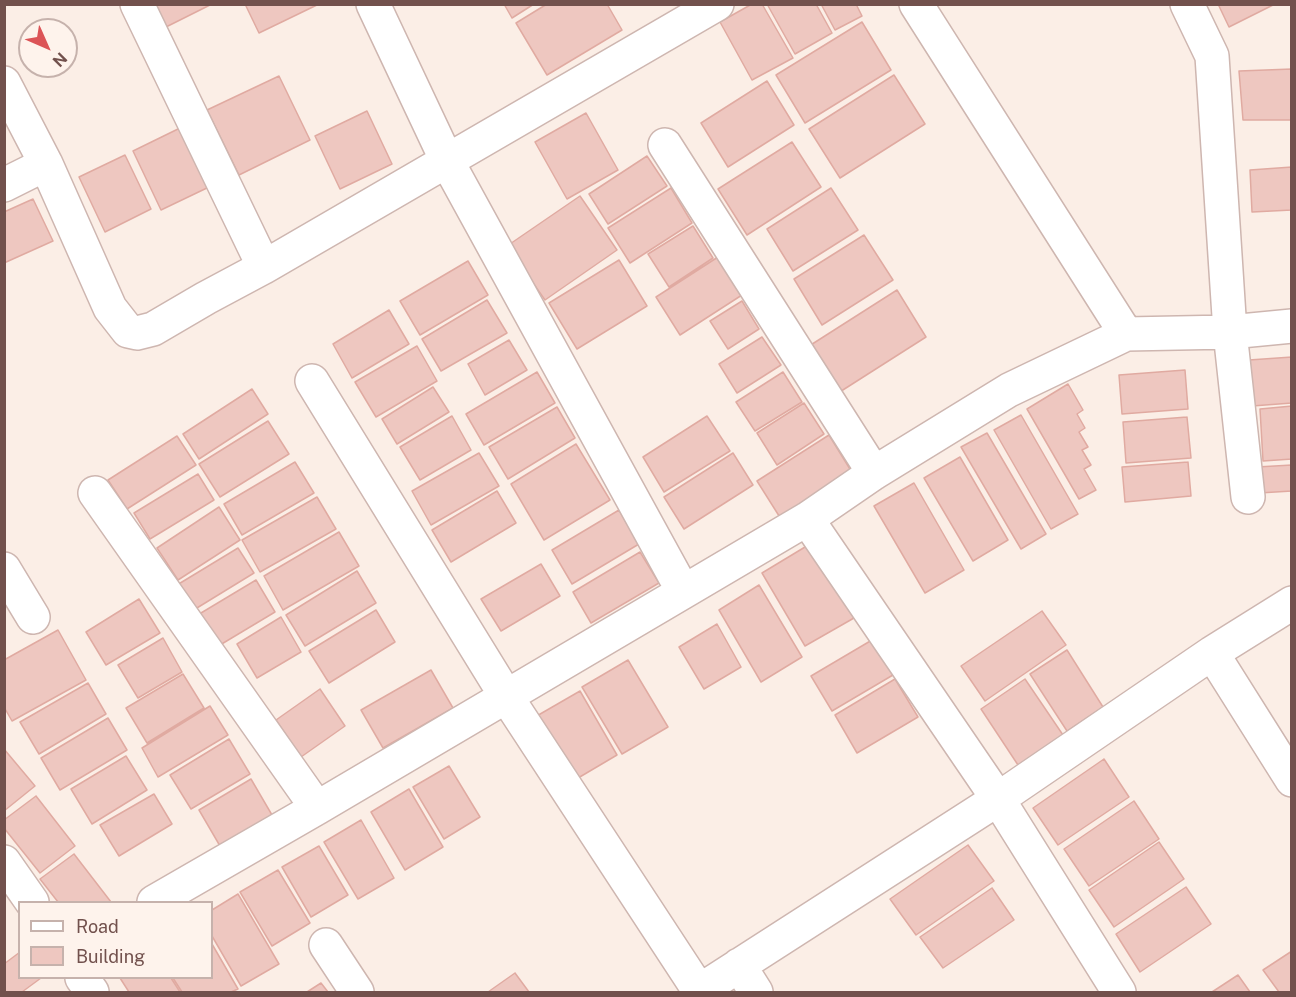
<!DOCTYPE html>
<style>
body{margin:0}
#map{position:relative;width:1296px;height:997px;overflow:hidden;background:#fbeee6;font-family:"Public Sans",sans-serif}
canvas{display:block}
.frame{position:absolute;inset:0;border:6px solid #72514d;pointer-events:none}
.legend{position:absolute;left:18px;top:901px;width:195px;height:78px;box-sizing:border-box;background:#fef3ec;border:2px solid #c6b2ac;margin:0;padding:8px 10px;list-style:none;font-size:18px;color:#72514d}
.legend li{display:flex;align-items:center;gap:12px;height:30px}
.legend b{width:30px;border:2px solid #c6b2ac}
.north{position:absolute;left:18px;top:18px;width:60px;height:60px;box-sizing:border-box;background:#fef3ec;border:2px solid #c6b2ac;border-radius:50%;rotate:135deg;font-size:16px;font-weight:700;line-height:24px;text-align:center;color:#72514d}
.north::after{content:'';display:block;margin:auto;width:21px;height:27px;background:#dc5457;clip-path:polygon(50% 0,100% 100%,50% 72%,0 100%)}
</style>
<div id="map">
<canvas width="1296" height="997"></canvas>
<div class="frame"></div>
<ul class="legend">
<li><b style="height:8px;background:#fff"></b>Road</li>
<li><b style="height:16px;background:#eec7c0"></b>Building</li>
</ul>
<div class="north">N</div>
</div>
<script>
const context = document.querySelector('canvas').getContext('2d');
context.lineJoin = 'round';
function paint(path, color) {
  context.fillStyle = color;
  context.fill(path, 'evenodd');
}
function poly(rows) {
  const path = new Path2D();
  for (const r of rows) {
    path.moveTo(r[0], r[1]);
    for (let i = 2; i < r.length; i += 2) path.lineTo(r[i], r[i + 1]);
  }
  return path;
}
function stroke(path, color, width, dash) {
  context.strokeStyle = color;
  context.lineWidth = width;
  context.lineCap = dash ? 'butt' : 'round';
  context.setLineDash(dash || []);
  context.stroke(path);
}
const building = poly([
 [150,4,212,4,162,29,150,4],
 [245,4,319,4,259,33,245,4],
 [504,4,534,4,512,18,504,4],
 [547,4,607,4,622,30,547,75,516,23,547,4],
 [752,4,762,4,793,58,752,80,720,22,752,4],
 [767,4,816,4,832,33,795,54,767,4],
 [821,4,856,4,862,16,835,30,821,4],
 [1218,4,1275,4,1229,27,1218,4],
 [862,22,891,70,805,123,776,75,862,22],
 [1292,69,1292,120,1243,120,1239,71,1292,69],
 [894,75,925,124,840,178,809,129,894,75],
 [279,76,310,140,239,175,207,110,279,76],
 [767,81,794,125,728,167,701,123,767,81],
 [367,111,392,164,340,189,315,136,367,111],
 [586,113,618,170,567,199,535,142,586,113],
 [180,128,209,187,161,210,133,151,180,128],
 [792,142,821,187,747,235,718,189,792,142],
 [125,155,151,209,105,232,79,177,125,155],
 [647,156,667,186,608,224,589,194,647,156],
 [1292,167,1292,210,1252,212,1250,170,1292,167],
 [671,188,692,223,630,263,608,228,671,188],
 [831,188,858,230,793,271,767,229,831,188],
 [580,196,617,250,545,300,507,246,580,196],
 [33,199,53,241,4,263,4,212,33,199],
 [693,226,713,258,669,287,648,254,693,226],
 [864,235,893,280,822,325,794,279,864,235],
 [718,257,742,295,680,335,656,297,718,257],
 [619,260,647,306,577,349,549,303,619,260],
 [468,261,488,295,420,335,400,301,468,261],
 [897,290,926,337,835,395,806,348,897,290],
 [487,300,507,333,441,371,422,339,487,300],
 [742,301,759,329,728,349,710,321,742,301],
 [389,310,409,344,352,378,333,344,389,310],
 [762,337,781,365,737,393,719,364,762,337],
 [509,340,527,370,485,395,468,364,509,340],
 [417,346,437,381,376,417,355,382,417,346],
 [1292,357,1292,403,1252,406,1249,360,1292,357],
 [1185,370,1188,409,1122,414,1119,375,1185,370],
 [537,372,555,403,484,445,466,414,537,372],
 [783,372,802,402,755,431,736,402,783,372],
 [1068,384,1083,410,1077,414,1085,428,1079,432,1088,447,1082,450,1091,465,1084,469,1096,490,1079,499,1027,409,1068,384],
 [433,387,449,412,397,444,382,419,433,387],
 [252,389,268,414,199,459,183,434,252,389],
 [804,403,824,434,777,465,757,433,804,403],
 [1292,406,1292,459,1263,461,1260,409,1292,406],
 [557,407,575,438,508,479,489,447,557,407],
 [1021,415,1078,514,1051,529,994,430,1021,415],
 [452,416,471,450,420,480,400,447,452,416],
 [707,416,730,451,664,492,643,457,707,416],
 [1187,417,1191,458,1126,463,1123,422,1187,417],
 [268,421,289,454,220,497,199,464,268,421],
 [987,433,1046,534,1021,549,961,447,987,433],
 [829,435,853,474,781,519,757,481,829,435],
 [177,436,196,465,127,509,108,480,177,436],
 [576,444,610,500,544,540,511,484,576,444],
 [479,453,499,486,431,525,412,491,479,453],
 [733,453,753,485,684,529,664,497,733,453],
 [960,457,1008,540,973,561,924,478,960,457],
 [295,462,314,493,242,535,224,504,295,462],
 [1188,462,1191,496,1125,502,1122,467,1188,462],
 [1292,465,1292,491,1259,493,1257,467,1292,465],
 [198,474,214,500,150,539,134,513,198,474],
 [914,483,964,570,925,593,874,506,914,483],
 [497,491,516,523,451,562,432,530,497,491],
 [317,497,336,529,260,572,242,540,317,497],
 [219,507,240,540,178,580,157,548,219,507],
 [619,510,639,544,572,584,552,550,619,510],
 [339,532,359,566,283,610,264,576,339,532],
 [810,544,854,618,805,646,762,573,810,544],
 [238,548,254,573,192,611,177,585,238,548],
 [640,552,659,583,591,623,573,592,640,552],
 [541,564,560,596,501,631,481,599,541,564],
 [357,571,376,603,305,646,286,615,357,571],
 [256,580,275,612,215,648,196,616,256,580],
 [759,585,802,657,761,682,719,610,759,585],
 [139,599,160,633,106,665,86,632,139,599],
 [376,610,395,642,329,683,309,651,376,610],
 [1042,611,1066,645,985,701,961,666,1042,611],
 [281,617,301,652,257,678,237,644,281,617],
 [717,624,741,667,704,689,679,647,717,624],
 [58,630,86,680,12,721,4,707,4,660,58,630],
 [163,638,182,672,138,698,118,665,163,638],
 [872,640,893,675,832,711,811,676,872,640],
 [1067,650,1103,707,1067,731,1030,674,1067,650],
 [628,660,668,727,622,754,582,687,628,660],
 [431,670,453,708,383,748,361,710,431,670],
 [183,674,204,708,147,743,126,708,183,674],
 [895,679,918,717,857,753,835,715,895,679],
 [1025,679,1063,735,1018,765,981,709,1025,679],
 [88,683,106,714,39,754,20,722,88,683],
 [320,689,345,726,301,757,276,720,320,689],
 [580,691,617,755,573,781,535,717,580,691],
 [210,706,228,735,158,777,142,748,210,706],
 [108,718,127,750,60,790,41,758,108,718],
 [229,739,250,774,191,809,170,775,229,739],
 [4,749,35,786,4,811,4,749],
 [126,756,147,790,92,824,71,789,126,756],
 [1104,759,1129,797,1058,845,1033,808,1104,759],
 [449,766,480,817,444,839,413,787,449,766],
 [251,779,272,815,220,846,199,810,251,779],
 [409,789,443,847,405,870,371,812,409,789],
 [154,794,172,824,119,856,100,825,154,794],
 [36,796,75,846,40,873,4,828,4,820,36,796],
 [1134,801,1159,839,1089,886,1064,849,1134,801],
 [361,820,394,878,358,899,324,842,361,820],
 [1159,842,1184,879,1114,927,1089,890,1159,842],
 [968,845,994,881,916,935,890,899,968,845],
 [319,846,348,895,311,917,282,867,319,846],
 [74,854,111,902,58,902,40,879,74,854],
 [278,870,310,923,272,946,240,892,278,870],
 [1186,887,1211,924,1140,972,1116,934,1186,887],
 [992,888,1014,920,943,968,920,937,992,888],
 [238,894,279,964,241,986,212,936,212,910,238,894],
 [212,944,238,989,231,992,182,992,173,978,212,978,212,944],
 [1292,951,1292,992,1279,992,1263,970,1292,951],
 [20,952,20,978,41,978,22,992,4,992,4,964,20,952],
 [515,973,529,992,488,992,515,973],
 [1238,975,1250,992,1212,992,1238,975],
 [120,978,171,978,180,992,129,992,120,978],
 [321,983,328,992,307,992,321,983]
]);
paint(building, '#eec7c0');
stroke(building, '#e0aaa1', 1.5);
const minor = poly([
 [137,4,264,267],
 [373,4,447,161,683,591],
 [916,4,1126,334],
 [1187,4,1212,56,1230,332,1248,497],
 [4,83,46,164,110,308,128,331,137,333,153,329,206,298,264,267,717,4],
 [665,145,874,473],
 [4,185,46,164],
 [312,381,506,696,700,992],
 [95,493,317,808],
 [807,519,998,799,1119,992],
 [4,569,33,617],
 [1212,653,1292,780],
 [4,862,32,902],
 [154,902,317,808,807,519,874,473,1009,390,1126,334,1230,332,1292,326],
 [326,945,357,992],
 [739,965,756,992],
 [82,978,92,992],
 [698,992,998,799,1212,653,1292,603]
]);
stroke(minor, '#ceb6b0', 36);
stroke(minor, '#fff', 33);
</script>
